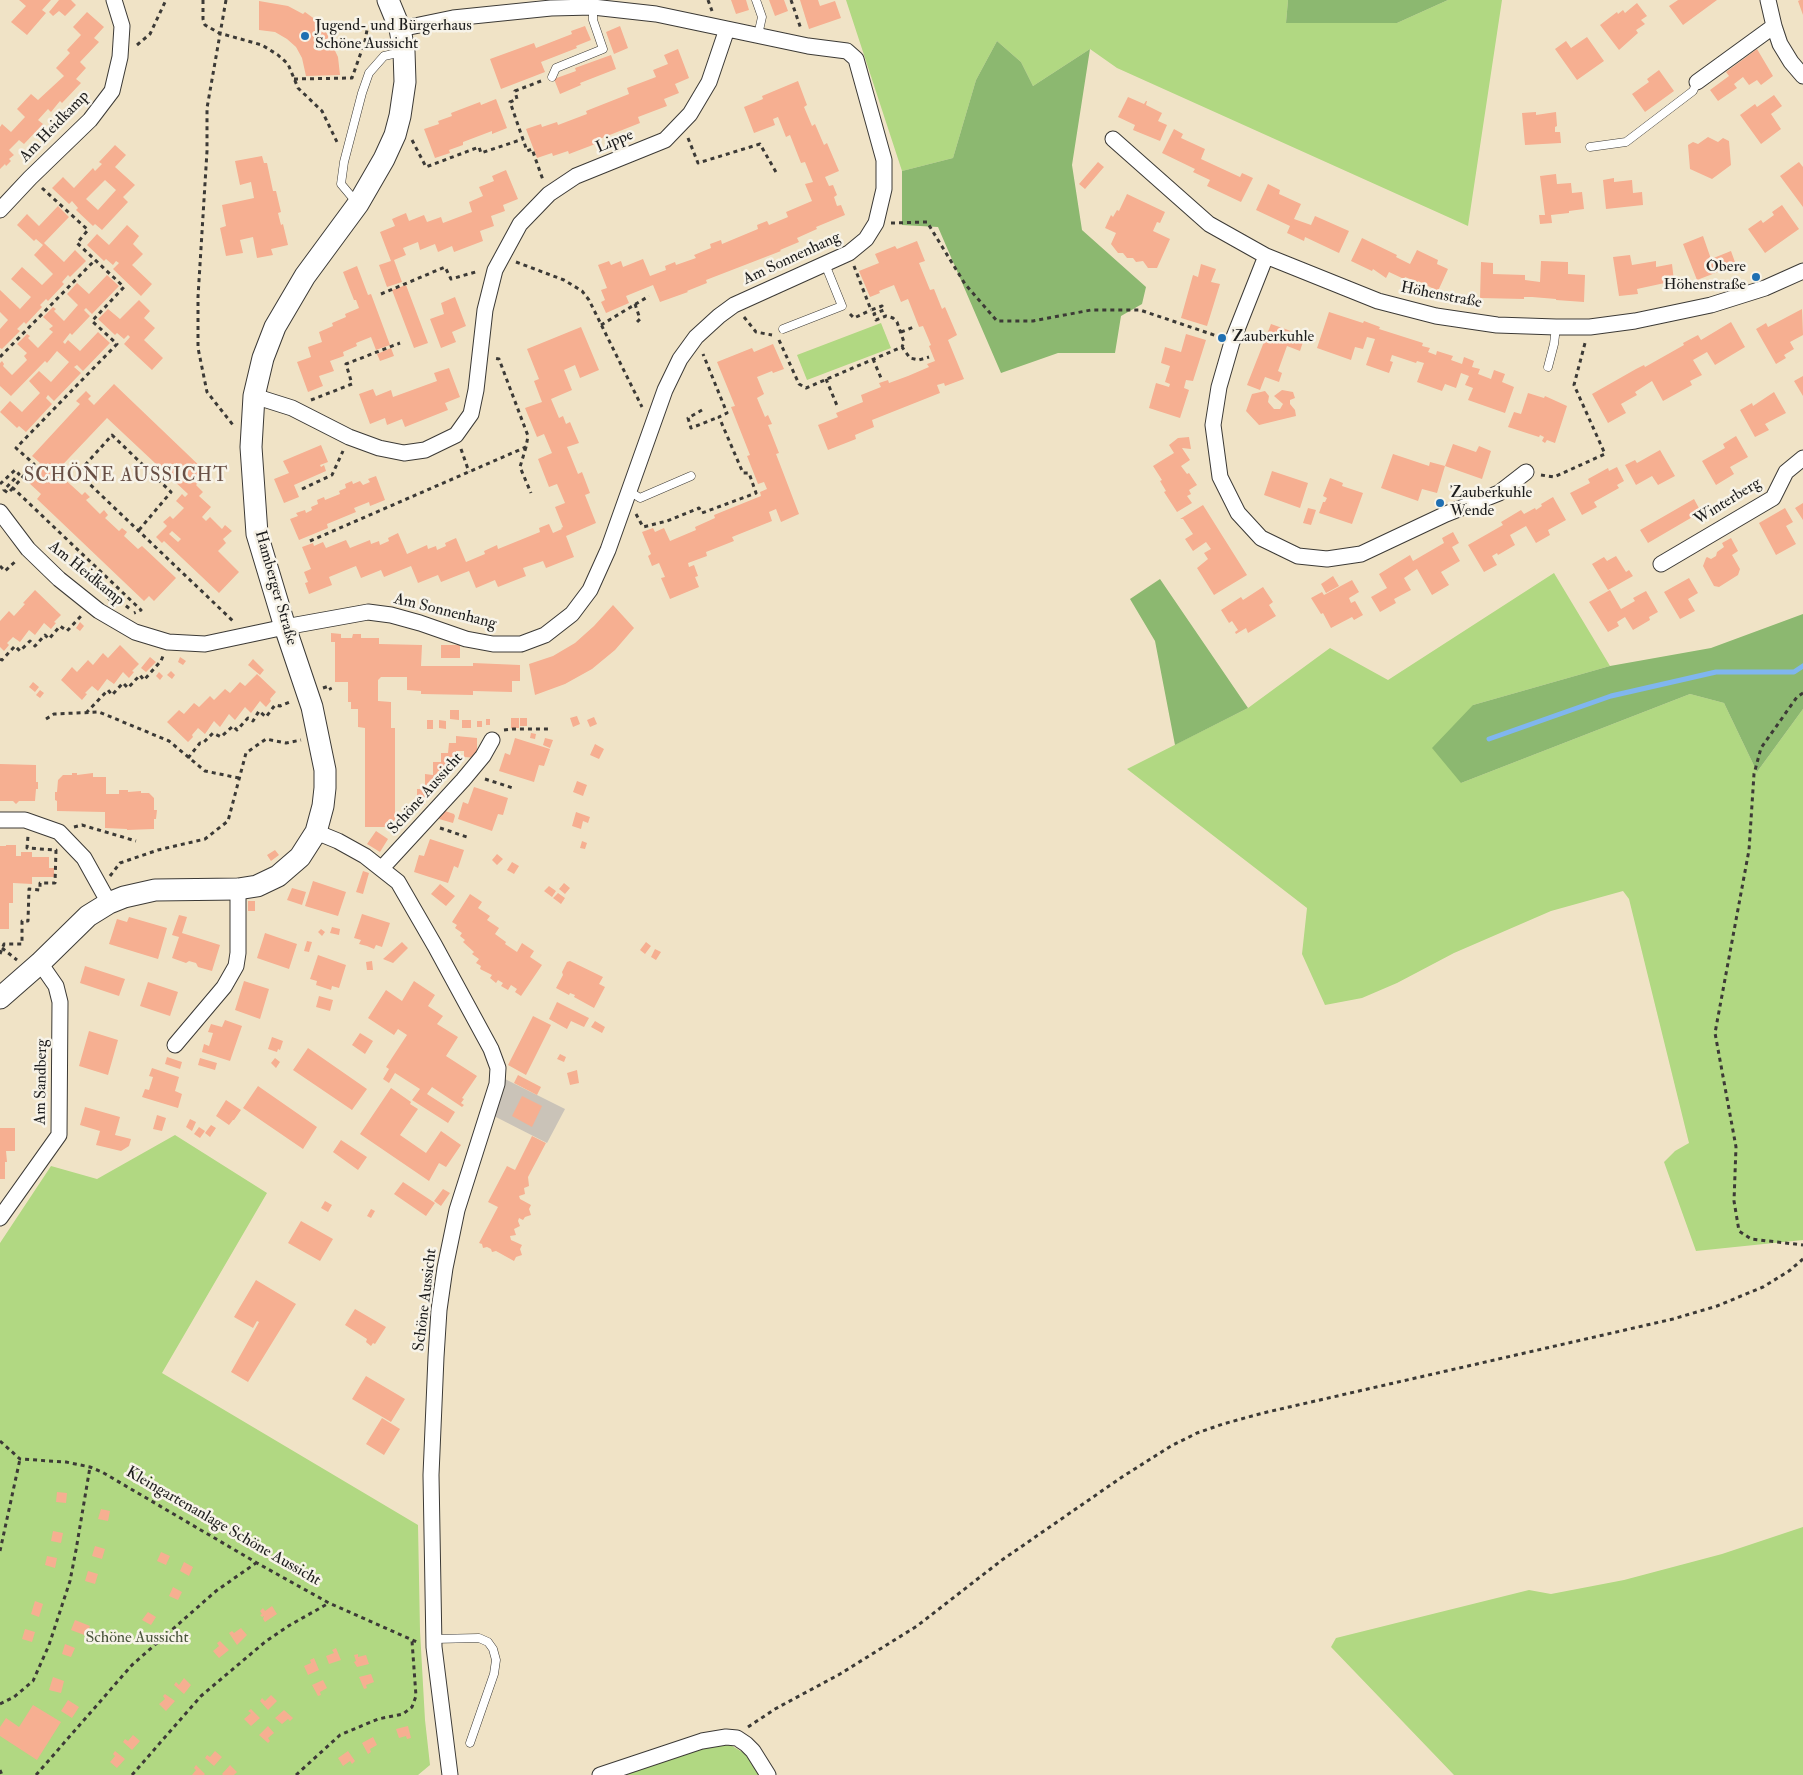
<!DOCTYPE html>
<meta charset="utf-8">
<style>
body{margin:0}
canvas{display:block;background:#f0e3c6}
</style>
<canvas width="1803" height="1775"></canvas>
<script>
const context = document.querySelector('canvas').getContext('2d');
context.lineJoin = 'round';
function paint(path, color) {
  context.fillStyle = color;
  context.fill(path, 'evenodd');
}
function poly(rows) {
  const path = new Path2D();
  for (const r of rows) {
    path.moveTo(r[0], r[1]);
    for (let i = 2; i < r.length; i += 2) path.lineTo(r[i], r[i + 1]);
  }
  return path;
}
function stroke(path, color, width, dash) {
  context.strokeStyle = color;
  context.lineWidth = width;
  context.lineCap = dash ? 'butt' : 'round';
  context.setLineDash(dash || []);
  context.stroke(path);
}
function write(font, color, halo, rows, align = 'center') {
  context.font = font + ' "IM FELL Double Pica",serif';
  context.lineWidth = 5;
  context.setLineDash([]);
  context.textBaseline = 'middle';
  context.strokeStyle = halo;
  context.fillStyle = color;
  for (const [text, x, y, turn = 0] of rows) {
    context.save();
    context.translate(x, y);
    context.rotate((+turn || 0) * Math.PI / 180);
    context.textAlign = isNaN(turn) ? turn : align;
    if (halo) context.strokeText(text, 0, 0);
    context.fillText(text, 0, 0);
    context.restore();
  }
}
paint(poly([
 [505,1079,565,1109,547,1143,492,1115]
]), '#cac3b8');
paint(poly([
 [846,0,1288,0,1286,23,1397,23,1448,0,1502,0,1468,226,1117,68,1090,49,1033,86,1021,62,997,41,976,80,953,158,902,171],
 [881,323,891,348,807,380,797,355],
 [1554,573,1610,666,1473,705,1461,783,1690,694,1724,703,1757,772,1803,709,1803,1240,1696,1251,1664,1162,1675,1151,1689,1143,1629,899,1623,891,1551,911,1454,953,1397,983,1362,998,1325,1005,1302,954,1307,908,1127,769,1248,708,1330,648,1388,680],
 [175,1135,267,1193,162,1373,418,1525,420,1631,425,1720,430,1765,418,1775,0,1775,0,1243,51,1166,97,1179],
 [1803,1527,1803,1775,1454,1775,1331,1647,1336,1638,1529,1590,1551,1594,1624,1580,1722,1554],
 [720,1744,732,1746,744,1753,762,1775,622,1775,704,1747]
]), '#b1d882');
paint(poly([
 [1288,0,1448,0,1397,23,1286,23],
 [997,41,1021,62,1033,86,1090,49,1072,165,1082,230,1146,287,1142,304,1121,316,1115,353,1058,353,1001,373,938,227,902,225,902,171,953,158,976,80],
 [1160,579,1248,708,1175,745,1155,641,1130,599],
 [1803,614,1803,709,1757,772,1724,703,1690,694,1461,783,1432,748,1473,705,1610,666,1711,648]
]), '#8cb870');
stroke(poly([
 [1489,739,1611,696,1716,672,1794,672,1803,666]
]), '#80b6ef', 5);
paint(poly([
 [19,0,51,0,42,10,46,13,27,35,11,22,26,6],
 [59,0,71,0,76,5,65,16,59,11,53,16,49,12],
 [731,0,746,0,749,10,736,14],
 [769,0,784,0,788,11,775,16],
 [800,0,818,0,820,6,835,1,841,18,809,29],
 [1678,0,1717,0,1683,25,1669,6],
 [1800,0,1803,0,1803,15,1798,1],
 [259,1,288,6,303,14,305,12,316,20,326,32,338,57,340,75,306,76,302,58,296,47,287,39,275,32,259,30],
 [1637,3,1647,16,1641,20,1645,24,1636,30,1638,33,1619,50,1600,25,1617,12,1618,14,1623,10,1625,13],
 [87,12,104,27,94,38,99,42,80,62,86,68,76,79,81,83,62,103,60,101,51,112,48,109,38,120,43,124,24,144,19,140,9,150,14,155,9,159,11,161,6,166,5,164,0,169,0,127,2,124,11,132,25,117,17,109,31,94,38,100,64,76,56,68,70,53,67,50,81,35,73,27],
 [585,26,591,40,576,46,577,48,541,62,545,72,501,89,490,59,534,43,536,48,572,34,571,31],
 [620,26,628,48,614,54,606,32],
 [1587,37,1604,61,1577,80,1555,49,1566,41,1571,48],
 [678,49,689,78,675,84,679,93,664,99,667,106,638,117,640,123,597,140,598,143,569,154,568,151,553,156,552,153,537,158,526,129,541,124,542,127,557,122,558,125,587,114,586,111,629,94,627,88,656,77,653,70,668,64,664,55],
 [1757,49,1773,76,1761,85,1757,80,1749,85,1743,77,1734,84,1737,88,1718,101,1710,90,1729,76,1726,72],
 [611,55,616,69,580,83,581,85,560,94,554,79,576,71,575,68],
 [1659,70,1674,91,1645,112,1632,94,1649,82,1647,79],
 [798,81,807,105,804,107,812,126,815,124,824,145,827,143,839,171,825,177,829,186,833,185,837,195,834,197,837,206,841,205,845,215,816,227,817,229,797,238,799,242,780,250,781,251,706,280,707,283,687,291,688,292,660,302,653,285,626,296,629,303,606,313,601,302,605,300,601,290,607,288,598,265,609,261,611,265,621,261,623,267,643,259,650,276,666,270,665,266,675,262,676,265,696,258,694,255,711,248,710,244,721,240,722,244,758,229,757,225,767,221,769,225,788,217,786,212,812,201,805,184,813,182,805,162,801,163,790,135,786,137,778,117,773,119,775,125,754,133,744,107,763,99,762,96],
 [1774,95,1782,106,1771,114,1781,129,1761,144,1740,115,1755,104,1757,107],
 [1128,97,1144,104,1146,101,1147,101,1146,105,1162,113,1158,121,1167,125,1160,141,1133,130,1135,125,1118,117],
 [496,99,507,128,492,134,492,131,463,142,463,145,449,150,450,153,435,158,424,129,439,124,438,121,452,116,451,113,480,102,481,105],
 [1536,112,1536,115,1556,112,1557,126,1555,127,1555,132,1560,132,1561,143,1525,145,1522,113],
 [1174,129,1183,134,1181,138,1205,149,1201,159,1240,177,1242,173,1253,178,1241,202,1207,186,1210,180,1193,172,1195,169,1162,153],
 [1708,137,1718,142,1723,138,1729,141,1731,165,1712,179,1690,169,1688,145,1693,142,1698,144],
 [115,145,126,155,115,167,135,185,123,197,128,202,102,230,95,224,93,226,76,210,78,208,72,201,69,204,52,188,63,177,74,188,93,168,95,171,102,164,99,162],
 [105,180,116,190,98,210,86,199],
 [262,156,264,163,267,163,273,191,276,191,281,212,278,213,281,225,283,224,288,245,271,249,273,255,257,258,253,237,240,240,243,253,226,256,220,228,226,226,222,205,254,198,251,182,240,185,235,161],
 [1098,162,1104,167,1085,189,1079,184],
 [1799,162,1803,167,1803,207,1780,176],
 [506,170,518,199,503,205,505,211,491,216,494,226,480,231,483,241,454,252,452,246,438,252,435,244,420,250,418,242,403,248,406,255,394,260,402,282,387,287,379,265,391,261,380,232,395,226,392,219,406,213,409,221,424,215,427,222,441,217,443,223,472,212,469,202,483,196,479,187,494,181,492,176],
 [1556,174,1557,184,1571,183,1572,193,1582,192,1584,209,1569,211,1569,213,1551,215,1552,223,1540,224,1539,215,1545,215,1540,176],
 [1614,178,1614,182,1632,180,1633,193,1642,192,1643,205,1606,209,1603,180],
 [1268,184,1280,190,1279,194,1301,204,1294,219,1311,225,1315,216,1349,231,1339,253,1305,237,1304,241,1287,233,1290,226,1256,210],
 [1127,194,1165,212,1160,223,1157,222,1153,231,1170,239,1157,268,1148,268,1143,261,1136,262,1133,258,1127,258,1123,253,1118,253,1111,244,1116,233,1105,228,1111,215,1113,217,1117,210,1119,211],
 [1782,205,1799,229,1765,253,1748,229,1761,220,1763,223,1774,215,1772,212],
 [58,206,69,217,44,243,64,262,75,250,86,261,70,277,68,275,62,282,64,284,48,301,46,299,40,305,42,307,26,324,24,322,17,329,20,331,2,349,0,348,0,329,8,320,0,312,0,290,20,309,31,297,11,279,22,267,42,285,53,274,34,255,43,245,36,239,34,241,17,225,27,214,39,226],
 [127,225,139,236,133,244,143,254,132,265,152,284,141,296,113,269,119,263,116,261,113,265,106,259,104,261,87,245,97,234,109,245],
 [1703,236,1711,259,1731,251,1736,265,1697,280,1683,244],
 [1362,238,1397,255,1396,257,1410,264,1417,250,1438,260,1437,264,1448,269,1438,291,1418,281,1418,282,1405,277,1404,279,1389,272,1386,278,1373,269,1372,271,1351,261],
 [917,241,925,261,919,263,930,290,934,289,942,309,945,307,957,335,948,340,964,379,945,386,944,383,937,385,940,393,872,420,874,427,855,435,856,439,828,450,818,425,838,417,836,413,863,402,861,395,881,387,879,383,888,380,889,383,908,376,929,367,927,364,935,361,929,346,931,345,923,326,919,327,908,299,901,302,894,285,879,291,880,293,870,297,859,271,879,263,875,254,895,246,897,249],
 [1630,255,1632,265,1656,261,1656,267,1672,264,1674,281,1637,289,1638,294,1619,296,1613,257],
 [1541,261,1568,262,1568,274,1585,275,1584,302,1556,300,1556,299,1532,297,1524,297,1524,299,1480,298,1481,262,1493,263,1493,274,1525,275,1525,280,1540,282],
 [1201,264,1216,269,1211,282,1220,284,1207,326,1181,318,1193,275,1198,277],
 [357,266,368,295,371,294,390,345,376,350,371,337,356,343,357,346,343,352,344,356,330,361,334,371,319,376,323,386,308,392,297,362,311,357,308,347,322,342,319,332,333,326,332,323,346,317,345,314,359,308,356,300,354,300,343,272],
 [107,275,119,286,92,314,86,308,84,310,90,316,72,335,70,333,63,342,65,344,68,340,80,351,98,332,110,343,83,371,77,365,74,367,81,373,54,401,48,395,46,398,52,404,26,432,19,426,17,428,0,412,10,401,22,412,40,393,29,381,39,371,51,382,69,362,57,351,47,363,45,361,11,396,0,386,0,363,2,361,4,364,3,366,12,375,27,360,24,356,27,353,17,344,27,334,30,336,28,338,38,348,53,332,49,329,53,326,43,317,53,307,56,309,54,311,64,321,78,305,67,294,77,283,89,294],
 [406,285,428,343,414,348,392,290],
 [455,297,466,326,452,332,456,342,441,348,430,319,444,314,441,303],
 [139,300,150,311,144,318,155,328,144,340,163,358,152,370,124,344,130,337,128,335,124,339,117,333,115,335,98,319,108,309,120,319],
 [1802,309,1803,335,1790,342,1794,349,1784,355,1786,358,1776,364,1756,329,1766,323,1768,327],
 [1329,312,1363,323,1364,321,1380,327,1379,329,1423,343,1422,346,1430,348,1428,352,1436,355,1437,351,1453,356,1451,360,1462,364,1464,357,1474,361,1472,367,1480,369,1478,374,1491,379,1494,370,1505,374,1502,382,1514,387,1505,413,1468,400,1473,388,1465,385,1469,376,1461,373,1456,388,1445,384,1442,391,1417,382,1424,363,1417,361,1416,363,1392,355,1390,361,1393,362,1389,373,1366,365,1375,339,1367,337,1363,349,1355,347,1351,360,1317,348],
 [1731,322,1745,347,1715,365,1707,352,1693,360,1702,375,1690,381,1692,385,1663,401,1652,381,1635,392,1637,395,1621,404,1626,413,1608,423,1592,394,1636,369,1644,365,1645,367,1684,345,1683,343,1698,335,1701,340],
 [1271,324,1305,336,1300,351,1287,346,1278,371,1282,373,1279,382,1265,377,1260,390,1247,385],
 [581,327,599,370,580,378,575,365,564,370,572,390,551,399,559,418,563,416,566,424,570,422,579,443,567,447,578,474,582,472,590,493,585,495,596,523,566,536,574,557,546,568,543,561,523,568,526,576,498,587,495,580,476,588,469,571,441,582,438,575,418,583,411,566,384,577,381,570,361,578,356,566,329,577,332,585,309,594,305,583,308,582,304,572,311,569,302,547,313,543,314,546,323,542,326,548,346,540,350,548,370,540,371,544,379,541,380,545,389,541,388,538,398,533,407,554,427,545,428,549,436,546,437,550,446,546,445,543,456,538,466,562,485,554,484,551,497,545,498,549,540,532,539,528,549,524,553,533,562,529,561,528,563,527,555,507,565,503,557,484,549,487,538,459,552,453,544,434,537,437,525,408,542,402,534,381,539,379,527,349],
 [1186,334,1206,340,1193,381,1186,380,1184,388,1189,390,1180,418,1149,408,1156,383,1169,387,1170,384,1165,382,1170,366,1161,363,1165,347,1181,352],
 [773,344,784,369,773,373,772,371,757,377,764,394,757,398,765,417,768,415,772,424,768,425,779,453,776,454,799,514,781,522,776,509,769,512,772,521,732,537,734,541,706,552,707,556,688,563,689,567,694,565,698,576,695,577,699,587,670,599,661,578,665,577,659,563,652,566,648,556,651,554,642,532,653,528,655,532,664,528,670,541,696,530,695,527,715,518,714,515,761,496,760,492,767,489,764,482,758,484,747,456,750,455,731,407,735,406,717,362,752,348,754,352],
 [391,348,394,356,380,361,377,354],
 [449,368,460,397,445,403,448,410,405,427,402,419,387,425,385,418,370,424,359,394,373,389,376,396,391,390,393,397,437,381,434,373],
 [1803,376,1803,396,1794,381],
 [114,384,207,473,196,485,203,492,199,496,211,507,202,517,206,521,210,517,222,529,225,525,232,531,223,539,226,543,218,551,239,572,219,593,164,541,162,543,156,537,167,526,163,522,170,516,173,519,184,508,176,501,182,494,185,497,188,494,107,418,51,477,55,480,60,475,82,495,85,492,90,497,86,500,100,514,104,510,108,515,105,518,119,531,122,528,127,532,124,536,138,549,142,546,176,578,154,601,149,596,144,601,37,499,41,494,28,482,38,471,35,468,40,463,32,456,80,404,76,401,86,391,91,396,88,399,94,405],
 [172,531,181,539,178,542,169,534],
 [1282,390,1293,392,1295,398,1290,400,1290,404,1295,410,1296,416,1259,425,1246,411,1252,394,1265,391,1269,396,1268,402,1274,409,1280,409,1283,404,1274,396],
 [1774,392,1786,413,1765,424,1769,430,1755,437,1740,410,1752,403,1753,406],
 [1528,393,1544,398,1545,396,1567,406,1555,443,1547,440,1545,443,1542,441,1544,437,1540,435,1539,437,1508,427,1514,412,1521,414],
 [1736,436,1748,457,1730,467,1734,474,1716,485,1702,461,1725,448,1723,444],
 [1189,437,1191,449,1182,448,1190,460,1181,466,1187,474,1189,473,1197,485,1189,490,1191,494,1187,496,1192,503,1177,512,1164,492,1166,491,1160,481,1162,480,1153,466,1174,453,1169,445,1178,438],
 [1453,444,1476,452,1479,446,1491,451,1482,479,1445,466],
 [321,445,328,462,320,465,321,467,324,465,326,471,294,485,299,497,284,503,274,479,289,473,283,461],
 [1660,450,1675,476,1658,485,1652,476,1636,485,1625,465,1635,460,1637,463],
 [1393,454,1429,466,1430,462,1445,466,1437,493,1422,489,1418,501,1381,488],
 [1617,467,1624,481,1617,485,1619,488,1594,502,1597,507,1582,515,1570,493,1590,483,1588,479,1608,468,1609,471],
 [1272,471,1308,483,1300,508,1264,495],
 [376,476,385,500,370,506,369,502,354,508,356,512,327,524,328,528,299,540,290,519,298,516,296,513,305,510,306,513,312,510,311,507,318,504,317,500,324,497,325,500,340,494,339,491,346,488,345,484,352,481,353,484,360,481,363,485,370,482,368,479],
 [1330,478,1343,483,1342,486,1363,493,1352,524,1319,513,1323,502,1325,502,1327,498,1323,496],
 [1553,497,1566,520,1548,530,1550,535,1536,543,1526,526,1510,535,1515,545,1498,555,1497,553,1492,556,1497,565,1484,572,1468,545,1503,525,1501,522,1521,510,1524,514,1535,508,1536,510,1542,506,1541,504],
 [1694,499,1701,512,1648,543,1640,530],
 [1803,503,1803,520,1795,508],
 [1203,505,1247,575,1214,595,1197,568,1208,559,1204,553,1211,549,1206,542,1193,551,1185,539,1193,534,1183,519,1180,519],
 [1308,508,1316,510,1311,525,1303,523],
 [1785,508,1793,522,1786,526,1796,544,1776,555,1759,523],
 [1453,532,1459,543,1452,547,1460,561,1441,572,1449,585,1432,595,1417,569,1404,578,1411,590,1394,599,1396,603,1380,612,1371,597,1387,588,1379,574,1410,555,1413,561,1444,543,1442,538],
 [1731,538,1738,551,1732,555,1740,569,1738,575,1719,587,1714,586,1703,566,1706,558,1707,557,1711,559,1716,556,1717,552,1724,547,1722,543],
 [1616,556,1626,572,1629,570,1633,576,1608,590,1592,564,1604,557,1607,561],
 [1333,576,1339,586,1326,593,1321,584],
 [1689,578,1698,593,1688,599,1695,611,1680,619,1664,592],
 [1352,580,1359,592,1349,598,1351,603,1355,601,1363,615,1354,620,1352,617,1331,628,1323,613,1321,614,1311,598,1322,592,1324,595],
 [1263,587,1273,602,1269,605,1276,616,1248,633,1246,628,1236,634,1235,632,1238,630,1232,621,1229,623,1221,610,1241,597,1243,600],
 [35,590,61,615,54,622,56,623,51,629,44,623,35,635,29,630,20,642,13,637,7,643,9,645,4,651,0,647,0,621,9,611,14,616,25,604,23,603],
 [1610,590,1621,609,1635,601,1633,598,1646,591,1658,612,1649,617,1650,620,1633,630,1625,617,1617,622,1619,626,1608,632,1589,602],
 [613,605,634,628,615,650,592,669,565,684,535,695,529,664,553,656,575,643,594,626],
 [80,622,84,626,80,631,76,628],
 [331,633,341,634,341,638,352,638,353,634,361,634,361,638,379,638,379,644,422,645,421,666,473,666,473,663,520,665,520,681,512,681,512,692,473,691,473,695,421,694,421,691,407,690,407,677,381,677,378,680,378,701,391,702,391,728,395,728,395,827,365,827,365,728,358,727,358,709,351,709,351,702,348,702,348,682,335,682,335,642,331,642],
 [120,645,139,664,132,671,134,672,129,678,123,672,114,684,107,679,98,691,92,686,85,693,87,694,82,700,61,680,72,667,77,672,88,660,93,665,103,653,108,658],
 [441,645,460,645,460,658,441,658],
 [150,657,156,662,146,672,141,668],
 [180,657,186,661,183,665,178,662],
 [253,659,264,670,260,675,248,665],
 [171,671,175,675,172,679,167,675],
 [159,672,163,676,160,680,156,676],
 [257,674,276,692,270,699,271,701,266,707,260,701,251,713,245,707,235,720,229,714,220,727,214,721,205,734,198,728,192,735,193,737,188,742,167,722,179,710,184,714,194,703,199,707,210,696,214,700,225,689,230,693,240,682,245,686],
 [33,682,39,687,35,692,29,687],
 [40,690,44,693,40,698,36,695],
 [450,710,459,710,459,720,450,719],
 [577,716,580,724,573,727,570,718],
 [594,717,597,724,590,727,587,720],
 [511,718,519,718,519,728,511,728],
 [520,718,527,718,527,726,520,726],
 [486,719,490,719,490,725,486,725],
 [427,720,433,720,433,729,427,729],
 [439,720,446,721,446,729,439,728],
 [462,720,471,720,471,728,462,728],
 [477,721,482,721,482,727,477,727],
 [531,733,536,734,535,739,530,738],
 [456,736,477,738,477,758,464,757,464,751,456,751,456,759,448,759,448,768,441,767,441,777,433,777,433,790,425,790,425,805,417,805,417,789,425,789,425,774,433,775,433,762,441,762,441,753,448,753,449,743,456,743],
 [515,738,550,749,544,766,539,765,534,782,499,771,505,753,510,755],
 [545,738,553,740,550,748,543,745],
 [595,744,604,749,599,759,590,755],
 [0,764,36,765,36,782,38,782,38,789,36,789,35,801,19,801,16,804,13,801,0,801],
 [72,773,77,773,77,775,93,773,93,777,106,777,106,794,119,794,119,790,128,790,128,792,141,791,141,793,149,793,154,798,154,810,157,810,156,819,154,819,154,829,127,830,127,829,105,828,105,812,57,811,57,801,55,800,55,792,57,792,58,780,63,775,72,775],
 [577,781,587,785,583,796,573,792],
 [474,787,508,798,503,815,498,814,492,831,458,819,463,802,468,804],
 [442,810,454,814,455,816,453,823,439,819],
 [576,812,590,817,588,823,583,821,581,829,572,826],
 [376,831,388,839,380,852,367,844],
 [430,839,464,850,458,868,454,866,448,883,414,872,419,855,424,856],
 [582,841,587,843,585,849,580,848],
 [6,845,16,845,16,856,21,856,21,852,32,852,32,857,49,857,49,868,54,868,54,877,32,877,32,884,13,883,13,903,9,903,9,929,0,929,0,846,6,846],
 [275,850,279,855,271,861,267,855],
 [497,854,503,859,497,865,492,860],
 [512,862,519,866,514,874,507,870],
 [363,871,369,873,363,894,356,892],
 [313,881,346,892,338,916,305,906],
 [564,883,570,888,565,894,559,889],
 [440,884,455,896,446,906,431,894],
 [549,886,556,891,552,897,544,891],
 [292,888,306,892,302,905,287,900],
 [558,893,565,898,561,904,553,898],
 [470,894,482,902,478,908,490,916,487,920,499,928,495,934,506,942,505,944,517,952,522,943,534,951,530,957,542,965,521,996,515,992,517,989,511,985,508,990,501,986,503,983,498,980,496,983,490,978,492,975,480,969,481,966,476,963,479,959,472,954,474,952,463,942,465,940,460,936,462,933,455,928,457,925,452,922],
 [248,901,255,901,255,911,248,911],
 [362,914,390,923,382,947,376,945,374,949,367,946,359,944,361,940,354,938],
 [179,915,187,917,182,933,220,945,212,971,198,967,196,963,189,961,186,963,172,958,179,937,172,935],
 [129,917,167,928,158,959,109,944,117,919,127,922],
 [332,927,340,929,339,935,330,933],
 [321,929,325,932,322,936,318,932],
 [265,933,297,944,289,969,257,958],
 [307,941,312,942,309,952,304,951],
 [402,942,408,948,393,963,383,959],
 [646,942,651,946,645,954,640,950],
 [655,949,661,952,656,960,651,957],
 [318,955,346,965,339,988,332,986,331,990,316,985,317,981,310,979],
 [372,961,373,970,367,970,366,962],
 [570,961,603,977,599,984,605,987,594,1008,574,997,575,995,570,993,569,995,556,988,563,975,562,972,567,962],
 [85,966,125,979,119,996,80,983],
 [244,981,269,989,260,1019,235,1010],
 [414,981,435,995,428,1006,443,1016,437,1024,458,1037,446,1056,477,1076,462,1098,464,1099,461,1103,464,1105,462,1107,432,1087,427,1094,455,1112,448,1123,412,1100,420,1089,395,1073,389,1083,383,1079,389,1069,386,1067,407,1035,398,1029,394,1035,368,1018,386,990,402,1001],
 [148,982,178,992,170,1016,140,1006],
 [319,996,333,1000,330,1011,316,1007],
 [557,1002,589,1018,584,1027,571,1021,567,1029,549,1019],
 [533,1016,551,1025,526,1075,508,1065],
 [225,1020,242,1026,230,1061,202,1052,204,1044,209,1046,213,1033,208,1032,211,1024,222,1027],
 [595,1021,605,1027,602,1033,591,1027],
 [89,1031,118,1040,108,1075,79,1066],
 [360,1033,373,1041,365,1054,352,1045],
 [272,1037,283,1041,280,1050,278,1049,277,1052,268,1049],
 [308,1048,367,1089,352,1110,293,1070],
 [560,1054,566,1057,564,1062,557,1059],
 [167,1057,182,1062,180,1069,165,1064],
 [200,1058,217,1063,215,1070,198,1065],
 [275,1058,280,1062,276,1068,271,1063],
 [152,1068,179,1077,175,1091,182,1094,178,1108,142,1097,145,1089,149,1090,153,1077,149,1076],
 [577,1070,579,1083,570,1085,567,1073],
 [518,1075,541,1087,537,1095,514,1083],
 [258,1086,317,1127,303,1149,243,1108],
 [391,1088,411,1102,410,1104,418,1109,400,1135,426,1153,441,1131,461,1145,446,1167,439,1163,429,1181,360,1134],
 [522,1096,542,1106,532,1127,512,1116],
 [226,1100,241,1110,234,1120,233,1120,229,1125,216,1116],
 [85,1107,120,1117,115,1135,131,1139,129,1146,121,1151,96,1145,100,1131,80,1125],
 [157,1115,166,1118,162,1131,153,1129],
 [190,1119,196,1122,192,1131,186,1127],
 [211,1125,216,1128,210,1137,205,1133],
 [199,1127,205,1131,200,1138,194,1134],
 [0,1128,15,1128,15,1151,6,1151,7,1162,5,1162,5,1179,0,1179],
 [532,1136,546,1143,528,1177,529,1186,524,1188,525,1194,519,1196,520,1199,531,1205,529,1209,531,1215,525,1217,523,1220,519,1218,518,1221,520,1226,514,1229,516,1235,510,1236,511,1240,522,1245,520,1249,522,1255,516,1257,514,1261,496,1251,492,1252,491,1249,487,1247,483,1248,482,1244,479,1243,498,1207,488,1202,507,1166,515,1170],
 [341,1140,367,1157,358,1170,333,1152],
 [403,1182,435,1203,426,1216,394,1194],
 [443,1189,450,1193,441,1206,434,1201],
 [325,1201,332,1205,328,1212,321,1208],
 [371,1209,375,1211,371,1218,367,1216],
 [301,1221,333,1239,320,1261,288,1243],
 [256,1280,296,1304,248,1382,231,1372,259,1322,257,1321,253,1328,234,1317],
 [355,1309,386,1327,375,1344,373,1343,371,1346,366,1342,367,1339,345,1325],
 [366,1376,405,1399,391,1422,352,1399],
 [382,1418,400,1429,384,1455,366,1444],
 [57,1492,67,1493,66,1503,56,1502],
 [101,1509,110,1511,108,1521,98,1519],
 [53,1531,63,1533,61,1543,51,1541],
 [95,1546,105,1549,102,1559,92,1556],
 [161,1552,170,1556,166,1565,157,1561],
 [47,1556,57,1558,55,1568,45,1565],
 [184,1562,193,1567,189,1576,180,1571],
 [88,1571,98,1574,95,1584,85,1581],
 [173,1587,182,1592,178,1600,169,1596],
 [35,1601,43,1604,39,1617,31,1614],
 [272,1606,277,1614,265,1622,263,1619,264,1616,262,1617,260,1615,262,1614,260,1611,263,1608,265,1611],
 [148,1612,156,1617,151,1625,142,1620],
 [75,1620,90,1626,87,1636,71,1630],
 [241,1628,247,1635,237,1645,229,1633,232,1631,234,1633],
 [25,1629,35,1632,32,1642,22,1639],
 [220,1641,229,1650,219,1658,213,1651,219,1646,217,1643],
 [65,1644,75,1648,71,1657,62,1654],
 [336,1648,341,1660,329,1664,326,1656,334,1653,332,1650],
 [358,1654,358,1657,366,1655,369,1664,357,1667,354,1662,356,1661,354,1655],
 [314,1658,319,1670,308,1675,304,1666,311,1663,310,1660],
 [371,1674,374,1682,366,1685,367,1688,364,1689,359,1677],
 [53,1677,64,1681,61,1693,49,1690],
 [184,1678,191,1685,184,1694,174,1685,176,1682,179,1685],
 [323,1680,327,1688,320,1692,321,1695,318,1696,312,1685],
 [165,1694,175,1701,166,1711,159,1704,165,1699,163,1696],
 [271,1695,277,1701,268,1710,260,1701,262,1698,265,1701],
 [68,1700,79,1707,72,1718,61,1711],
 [33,1705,61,1722,37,1760,0,1736,0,1727,6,1718,19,1727],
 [251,1709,260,1718,251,1726,244,1719,251,1713,248,1711],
 [284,1710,293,1718,290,1721,288,1719,282,1724,275,1718],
 [268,1726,274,1733,268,1738,270,1741,268,1743,259,1735],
 [408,1726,411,1738,407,1739,406,1736,399,1738,396,1729],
 [133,1735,140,1741,132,1750,123,1742,125,1739,128,1741],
 [373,1737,377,1745,370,1749,371,1752,368,1754,362,1743],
 [115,1751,125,1759,117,1768,110,1762,115,1756,113,1754],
 [215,1751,222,1757,214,1766,205,1758,207,1755,210,1757],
 [348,1751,355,1761,352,1764,350,1761,343,1766,338,1758],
 [196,1765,205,1774,204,1775,192,1775,196,1770,194,1768],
 [230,1765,237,1772,234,1775,223,1775,222,1774]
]), '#f6af91');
const lane = poly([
 [756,0,762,17,758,35],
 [552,77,556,68,603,49,593,20,593,7],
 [1590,147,1626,142,1693,91,1697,82],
 [357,203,341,184,344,162,362,93,369,73,384,56,402,52],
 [783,329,842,306,825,264],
 [1548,367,1554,344,1556,327],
 [629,491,640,498,691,476],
 [434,1639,479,1638,488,1642,493,1649,496,1660,494,1674,470,1743]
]);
const street = poly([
 [1768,0,1774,26,1780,44,1791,62,1803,76],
 [1697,82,1774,26],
 [1113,139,1209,224,1266,256,1378,301,1436,316,1497,325,1556,327,1590,327,1635,321,1711,305,1765,288,1803,271],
 [0,210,30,178,90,120,112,91,120,57,122,26,114,0],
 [1266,256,1232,342,1219,387,1213,425,1220,477,1238,513,1261,538,1298,556,1327,559,1361,554,1446,514,1499,493,1526,472],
 [254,396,292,408,349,437,379,448,404,453,425,450,456,435,471,414,476,390,485,310,495,270,520,224,549,194,576,176,665,140,690,114,709,82,727,29],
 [0,512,28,549,59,579,99,611,135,632,168,642,205,644,285,627,368,612,391,615,420,623,466,639,493,644,521,644,545,635,572,614,590,590,608,550,665,390,680,359,696,337,719,316,734,305,849,253,866,239,876,223,884,189,884,160,856,59,847,51,808,46,656,14,593,7,551,8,453,18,400,29],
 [1661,564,1773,498,1786,472,1803,458],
 [0,820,25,820,59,832,84,858,109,903],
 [316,832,338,841,365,856,398,882,435,946,491,1049,498,1068,497,1084,457,1210,445,1268,439,1310,436,1357,431,1475,434,1647,450,1775],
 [382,868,463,780,483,756,492,740],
 [175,1045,224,987,236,966,238,953,238,889],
 [0,1218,59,1135,60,1002,56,986,40,963],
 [600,1775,702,1741,726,1737,737,1738,746,1744,753,1751,768,1775]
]);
const secondary = poly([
 [0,998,40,963,88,916,109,903,124,897,155,890,238,889,257,886,278,876,300,857,316,832,323,806,325,788,325,770,312,707,285,627,257,534,251,447,254,396,263,358,275,327,305,276,358,204,384,159,395,135,400,116,405,82,404,51,400,29,388,0]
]);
stroke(lane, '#3c3a36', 9);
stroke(street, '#3c3a36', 17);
stroke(secondary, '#3c3a36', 23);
stroke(poly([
 [203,0,203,19,205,25,219,33,262,45,278,55,288,64,298,88,322,111,337,142],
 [226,0,207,108,207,151,198,297,198,348,207,392,233,425],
 [708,0,712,11],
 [791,0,801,29],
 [137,45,150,34,166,0],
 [294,79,352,78,365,41,367,30],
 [541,81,515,91,517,99,510,102,527,151,532,149,543,180],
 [688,138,698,163,760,144,777,174],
 [412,140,426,167,479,147,481,153,523,139],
 [42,188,88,230,77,243,124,287,92,321,117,344,16,448,34,464,13,488,141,610,134,613],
 [891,223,927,222,965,284,997,321,1033,321,1091,310,1140,310,1217,336],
 [516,262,564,280,582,291,589,300,642,407],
 [854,266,871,310,882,306,884,310,874,314,876,320,886,316,893,318,897,322,904,342,902,347],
 [381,294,445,267,451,279,479,271],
 [635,304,640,319,636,323],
 [850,314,854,318,871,310],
 [744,317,756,332,772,335],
 [601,325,649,296],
 [901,332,914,327],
 [779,340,799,384,806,388,902,347,910,358,919,360,929,357],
 [0,357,95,260],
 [873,359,881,378],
 [826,379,838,408],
 [311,400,352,384,346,364,400,343],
 [702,410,688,418,691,428,719,417],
 [526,447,520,467,531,493],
 [461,449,469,472],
 [1541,475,1554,477,1605,454,1574,385,1585,343],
 [0,484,15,470,19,474,4,490,8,493,13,488],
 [302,489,332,475,343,451],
 [636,514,643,527,667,521,699,508,702,513,756,493,749,473,743,473,719,417,727,413,703,354],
 [139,530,171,492,112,435,78,473,234,622],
 [310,541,526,447,528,436,499,359,494,358],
 [0,566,5,571,17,560],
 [108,600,112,595,130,609],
 [0,659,2,660,15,646,20,651,30,641,35,646,45,635,49,639,60,626,67,631,81,616],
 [323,688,329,686,331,690],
 [1803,693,1797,697,1761,748,1754,774,1749,850,1715,1033,1736,1147,1734,1201,1739,1231,1751,1239,1803,1245],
 [86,713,108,690,112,695,123,683,128,688,140,675,144,680,161,661,163,656],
 [46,719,54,714,99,712,169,741,205,771,239,778],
 [504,730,513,729,548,729],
 [188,758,200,743,203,743,213,733,221,737,233,726,237,730,248,718,253,721,259,711,266,717,275,705,280,706,292,701],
 [485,779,513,788],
 [74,827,82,825,136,841],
 [440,828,470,838],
 [110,876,120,863,158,850,205,839,228,821,246,753,266,739,286,743,301,740],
 [2,948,17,960],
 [0,954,4,944,22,944,22,921,28,921,29,889,40,890,40,883,55,883,56,850,27,848,28,836],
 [0,1441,20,1459,66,1462,90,1467,102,1472,257,1563,329,1603,419,1643],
 [0,1551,20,1459],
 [0,1704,14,1697,33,1681,49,1645,70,1581,76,1550,90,1467],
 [748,1727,775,1709,840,1674,917,1626,1002,1560,1122,1477,1171,1446,1197,1433,1223,1424,1263,1413,1673,1319,1717,1306,1763,1287,1789,1271,1803,1259],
 [0,1770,2,1775],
 [36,1775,132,1665,216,1591,256,1563],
 [132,1775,201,1696,265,1642,290,1625,329,1603],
 [296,1775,340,1735,378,1719,403,1714,412,1707,416,1696,412,1641]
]), '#3c3a36', 3, [4, 4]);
stroke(lane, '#fff', 8);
stroke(street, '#fff', 15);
stroke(secondary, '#fff', 21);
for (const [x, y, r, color] of [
 [305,36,5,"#1f6fb2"],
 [1756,277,5,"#1f6fb2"],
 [1222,338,5,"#1f6fb2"],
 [1440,503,5,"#1f6fb2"]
]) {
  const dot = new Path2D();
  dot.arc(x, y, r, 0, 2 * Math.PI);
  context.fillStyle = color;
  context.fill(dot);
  stroke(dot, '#f7f3e8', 2);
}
write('16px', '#1c1c1c', '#f7f3e8', [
 ["Jugend- und Bürgerhaus",315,27],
 ["Schöne Aussicht",315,45],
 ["Obere",1746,268,"right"],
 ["Höhenstraße",1746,286,"right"],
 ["Zauberkuhle",1232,338],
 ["Zauberkuhle",1450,494],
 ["Wende",1450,512]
], 'left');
write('16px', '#1c1c1c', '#f7f3e8', [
 ["Am Heidkamp",55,127,-46],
 ["Lippe",615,142,-22],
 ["Am Sonnenhang",792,259,-25],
 ["Höhenstraße",1441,296,11],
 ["Winterberg",1728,502,-32],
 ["Am Heidkamp",86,574,39],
 ["Hamberger Straße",275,588,74],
 ["Am Sonnenhang",445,612,14],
 ["Schöne Aussicht",426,794,-48],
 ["Am Sandberg",42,1082,-89],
 ["Schöne Aussicht",426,1300,-83],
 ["Kleingartenanlage Schöne Aussicht",223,1527,30]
]);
write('16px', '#49543b', '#f7f3e8', [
 ["Schöne Aussicht",137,1639]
]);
context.letterSpacing = '1px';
write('19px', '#684f45', '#f7f3e8', [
 ["SCHÖNE AUSSICHT",126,477]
]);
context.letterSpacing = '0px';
</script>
